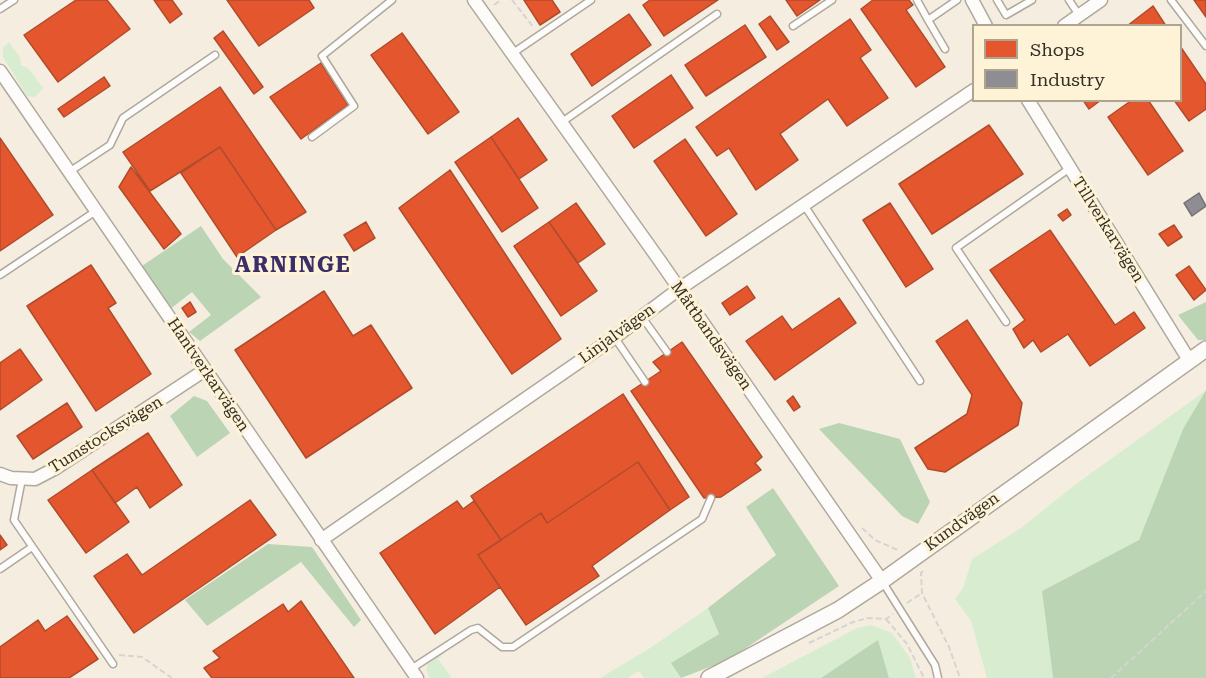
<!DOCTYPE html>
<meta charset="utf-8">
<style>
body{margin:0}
#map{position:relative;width:1206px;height:678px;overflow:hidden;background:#f5eee0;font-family:"Roboto Serif",serif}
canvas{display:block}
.legend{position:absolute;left:972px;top:24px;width:210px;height:78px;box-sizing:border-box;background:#fef2d7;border:2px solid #aea490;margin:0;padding:8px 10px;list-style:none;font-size:18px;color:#353026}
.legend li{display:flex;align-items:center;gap:12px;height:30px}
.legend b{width:30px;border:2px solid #aea490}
</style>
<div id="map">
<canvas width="1206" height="678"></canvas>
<ul class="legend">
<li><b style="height:16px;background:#e4572e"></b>Shops</li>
<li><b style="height:16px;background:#8d8d92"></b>Industry</li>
</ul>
</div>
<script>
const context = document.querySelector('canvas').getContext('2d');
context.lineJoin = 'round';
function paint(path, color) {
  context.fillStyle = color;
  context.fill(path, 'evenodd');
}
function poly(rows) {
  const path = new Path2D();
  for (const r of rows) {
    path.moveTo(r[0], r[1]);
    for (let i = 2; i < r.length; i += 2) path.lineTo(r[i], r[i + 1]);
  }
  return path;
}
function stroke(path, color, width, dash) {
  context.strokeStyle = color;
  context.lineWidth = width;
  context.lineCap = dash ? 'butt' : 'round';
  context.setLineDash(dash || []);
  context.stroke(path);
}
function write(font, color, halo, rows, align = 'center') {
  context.font = font + ' "Roboto Serif",serif';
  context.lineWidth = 6;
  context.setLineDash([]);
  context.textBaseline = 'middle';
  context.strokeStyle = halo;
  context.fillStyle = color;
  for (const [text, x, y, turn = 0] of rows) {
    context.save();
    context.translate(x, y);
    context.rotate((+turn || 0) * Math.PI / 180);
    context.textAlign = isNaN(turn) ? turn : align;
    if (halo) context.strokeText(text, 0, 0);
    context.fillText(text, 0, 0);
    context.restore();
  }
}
paint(poly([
 [9,42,20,57,21,65,28,68,43,88,35,97,27,96,3,57,3,48],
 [1205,391,1183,429,1139,540,1042,591,1053,678,987,678,971,621,955,599,963,588,972,559,1021,528,1072,487],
 [708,608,719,634,672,663,681,678,644,678,639,671,628,678,600,678,650,648],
 [871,625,892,633,910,658,916,678,889,678,878,641,821,678,762,678,857,628],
 [441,653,444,653,438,659,452,678,430,678,426,670,428,663]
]), '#d8edd0');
paint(poly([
 [201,226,223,259,261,297,200,341,189,332,211,315,192,292,169,310,139,268],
 [1206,302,1206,340,1198,340,1178,315],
 [1206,390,1206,678,1053,678,1042,591,1139,540,1183,429],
 [194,396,207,401,230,433,197,457,170,416],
 [839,423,900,439,930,502,918,524,902,516,819,429],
 [773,488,839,586,728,660,681,678,671,663,719,634,708,608,776,555,746,507],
 [268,544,312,547,361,620,354,627,301,562,207,626,185,600],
 [878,640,889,678,821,678]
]), '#bbd4b3');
const shops = poly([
 [76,0,107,0,130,29,58,82,24,35,76,0],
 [154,0,172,0,182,14,170,23,154,0],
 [227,0,309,0,314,8,259,46,227,0],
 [524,0,552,0,560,12,540,25,524,0],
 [650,0,718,0,664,36,643,5,650,0],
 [786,0,820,0,797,16,786,0],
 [873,0,909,0,913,5,906,10,945,67,916,87,861,9,873,0],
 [1194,0,1206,0,1206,17,1194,0],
 [1153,6,1166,26,1127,26,1153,6],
 [629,14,651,45,592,86,571,54,629,14],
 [770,16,789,42,777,50,759,24,770,16],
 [850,19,871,50,860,58,888,98,847,126,828,99,780,134,798,160,756,190,729,148,717,156,696,127,850,19],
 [745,25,766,57,706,96,685,65,745,25],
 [223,31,263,87,254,94,214,38,223,31],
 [402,33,459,112,428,134,371,55,402,33],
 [1180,46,1206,84,1206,109,1189,121,1174,100,1180,100,1180,46],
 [321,63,348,105,301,139,270,97,321,63],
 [671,75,693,108,634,148,612,116,671,75],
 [104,77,110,86,64,117,58,109,104,77],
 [220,87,306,212,276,230,220,147,150,191,123,152,220,87],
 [1083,100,1101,100,1089,109,1083,100],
 [1132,100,1148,100,1183,151,1148,175,1108,117,1132,100],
 [518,118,547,160,519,179,491,137,518,118],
 [989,125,1023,174,932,234,899,184,989,125],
 [491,137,538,208,502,232,455,162,491,137],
 [0,138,53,215,0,251,0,138],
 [685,139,737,214,706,236,654,161,685,139],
 [220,147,276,230,237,257,181,173,220,147],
 [131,167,181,234,164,249,119,187,131,167],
 [450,170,561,339,512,374,399,208,450,170],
 [576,203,605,244,578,263,549,222,576,203],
 [890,203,933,269,906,287,863,220,890,203],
 [1067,209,1071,215,1063,221,1058,215,1067,209],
 [366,222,375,238,354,251,344,235,366,222],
 [549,222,597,291,561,316,514,246,549,222],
 [1174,225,1182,237,1168,246,1159,234,1174,225],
 [1050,230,1115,325,1134,312,1145,328,1090,366,1068,334,1041,352,1033,340,1024,348,1013,329,1025,320,990,270,1050,230],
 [91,265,116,303,108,308,151,374,96,411,27,306,91,265],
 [1189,266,1206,290,1194,300,1176,275,1189,266],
 [747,286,755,298,730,315,722,303,747,286],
 [324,291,353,336,371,325,412,388,306,458,235,350,324,291],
 [839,298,856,323,775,380,746,341,782,316,792,330,839,298],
 [190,302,196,312,188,317,182,308,190,302],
 [967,320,1022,403,1018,425,945,472,928,469,915,448,967,414,972,395,936,341,967,320],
 [682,342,762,457,755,463,761,470,721,497,704,498,631,391,661,371,653,362,682,342],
 [20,349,42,380,0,410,0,363,20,349],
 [623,394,689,497,670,510,638,462,547,523,541,513,501,540,471,496,623,394],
 [793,396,800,407,794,411,787,401,793,396],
 [67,403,82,427,33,459,17,436,67,403],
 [148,433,182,485,150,508,137,487,115,503,92,470,148,433],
 [638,462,670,510,592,566,599,576,526,625,478,555,541,513,547,523,638,462],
 [92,470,129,522,86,553,48,500,92,470],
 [250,500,276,535,134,633,94,576,127,554,142,575,250,500],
 [457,501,463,509,474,501,501,540,478,555,500,587,435,634,380,553,457,501],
 [0,535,7,545,0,550,0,535],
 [301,601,354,678,212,678,204,668,220,658,213,651,283,604,288,612,301,601],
 [67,616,98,659,69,678,0,678,0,647,38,620,45,631,67,616]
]);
paint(shops, '#e4572e');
stroke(shops, '#b04b2c', 1.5);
const industry = poly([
 [1199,193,1206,206,1192,216,1184,203,1199,193]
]);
paint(industry, '#8d8d92');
stroke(industry, '#737172', 1.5);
const service = poly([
 [917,0,928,20,957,0],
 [997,0,1006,15,1032,0],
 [1069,0,1079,15],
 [1171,0,1206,46],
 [0,9,14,0],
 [928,20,945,49],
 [793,26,832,0],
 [513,53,591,0],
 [562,122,717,14],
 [312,137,354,106,322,56,392,0],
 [69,172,110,145,123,118,215,55],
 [804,205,920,381],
 [0,275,96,211],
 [642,317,667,352],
 [1006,322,956,248,1070,168],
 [615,338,645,382],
 [22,479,14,520,113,664],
 [0,569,32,547],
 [882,581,935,665,938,678],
 [411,669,471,630,478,628,502,647,513,647,702,519,711,498]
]);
const minor = poly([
 [474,0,660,261,882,581],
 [972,0,986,26],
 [1064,26,1101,0],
 [0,71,417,678],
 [1028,100,1189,360],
 [0,474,11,478,35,479,56,468,205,370],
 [321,540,615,337,679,289,974,90]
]);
const tertiary = poly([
 [709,678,838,610,882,581,1206,349]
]);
stroke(service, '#aea89d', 9);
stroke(minor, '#aea89d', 15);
stroke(tertiary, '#aea89d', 18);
stroke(poly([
 [512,0,534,28],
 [494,5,501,0],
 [862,528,875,540,900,551],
 [923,571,921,573,922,593,949,647,960,678],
 [907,603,922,593],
 [886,619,907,644,924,678],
 [809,643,853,622,868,618,886,619,893,614],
 [119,655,142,657,172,678],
 [1111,678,1206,591]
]), '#d6d4d1', 2, [6, 3]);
stroke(service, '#fefcfa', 6);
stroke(minor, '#fefcfa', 12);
stroke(tertiary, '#fefcfa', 15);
write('16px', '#353026', '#fef2d7', [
 ["Tillverkarvägen",1108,230,58],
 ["Linjalvägen",617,334,-36],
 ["Måttbandsvägen",711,336,55],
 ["Hantverkarvägen",208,375,56],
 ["Tumstocksvägen",106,435,-32],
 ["Kundvägen",962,522,-36]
]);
context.letterSpacing = '1.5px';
write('bold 22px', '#3b2e69', '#fef2d7', [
 ["ARNINGE",293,266]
]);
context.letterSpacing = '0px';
</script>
